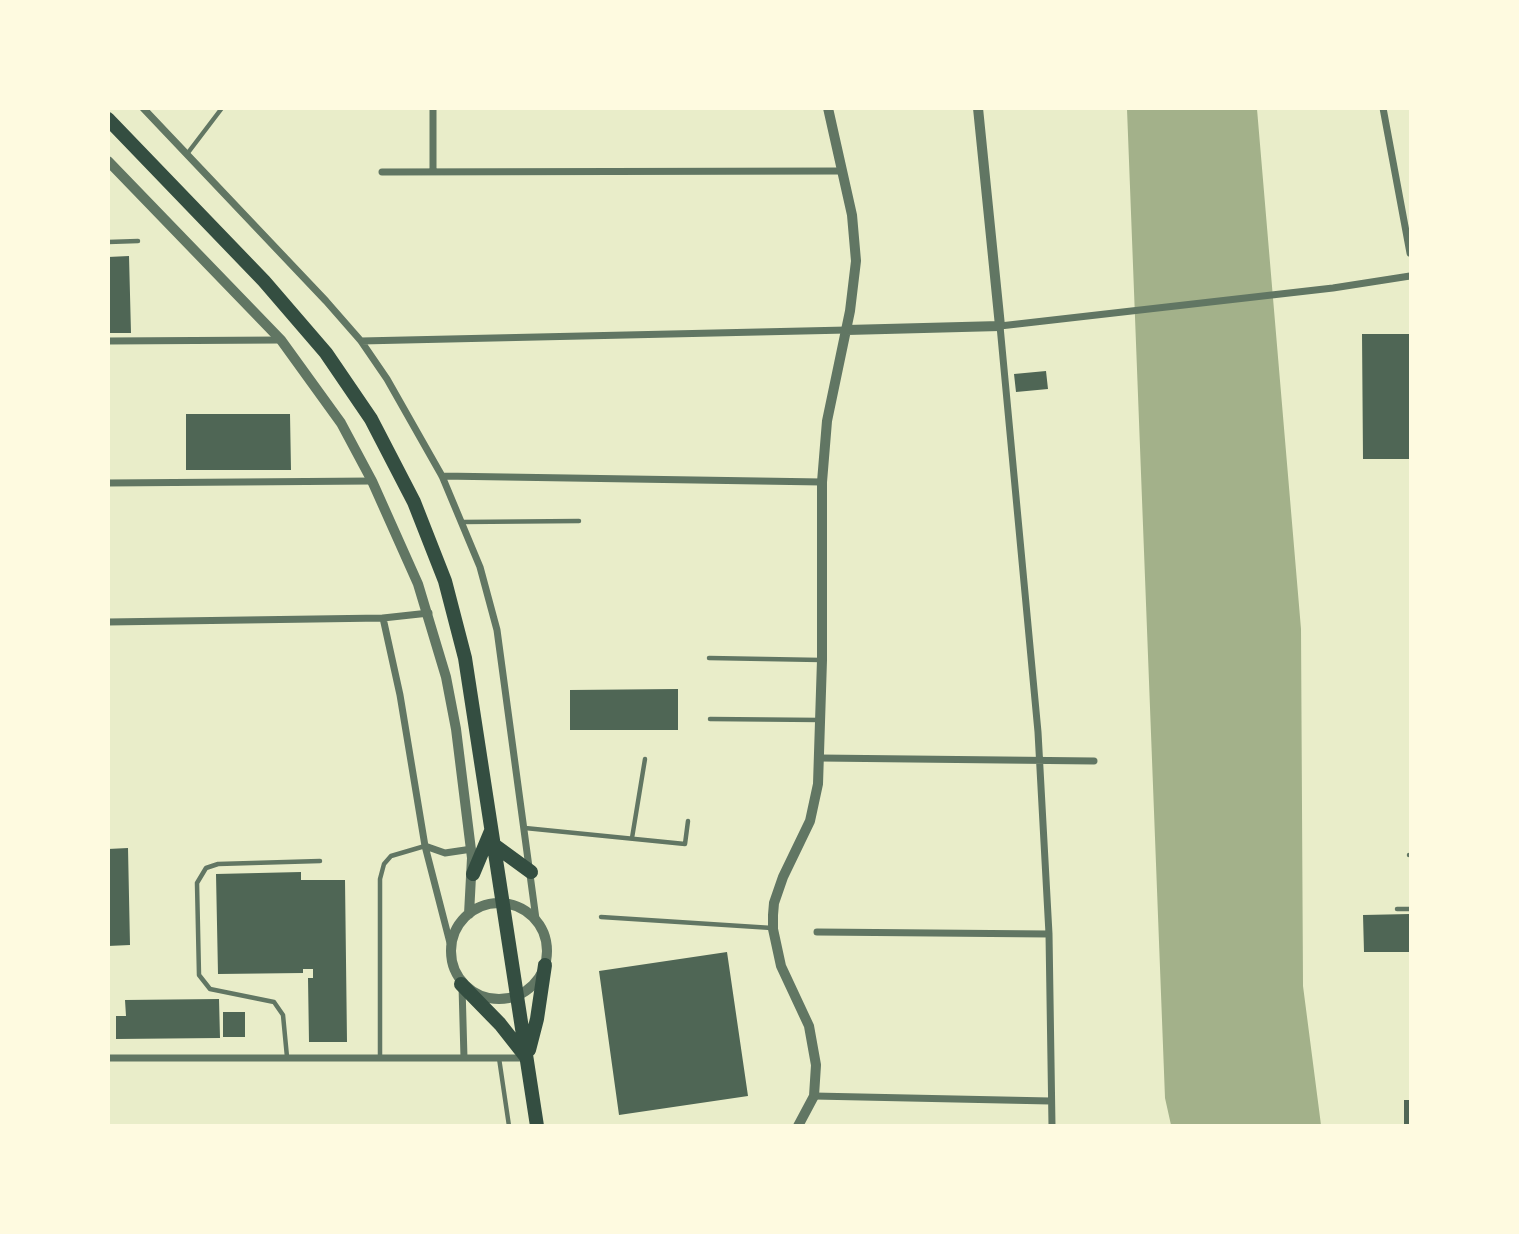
<!DOCTYPE html>
<style>
body{margin:0}
#map{position:relative;width:1519px;height:1234px;overflow:hidden;background:#e9edc9;font-family:Arial,sans-serif}
canvas{display:block}
.frame{position:absolute;inset:0;border:110px solid #fefae0;pointer-events:none}
</style>
<div id="map">
<canvas width="1519" height="1234"></canvas>
<div class="frame"></div>
</div>
<script>
const context = document.querySelector('canvas').getContext('2d');
context.lineJoin = 'round';
function paint(path, color) {
  context.fillStyle = color;
  context.fill(path, 'evenodd');
}
function poly(rows) {
  const path = new Path2D();
  for (const r of rows) {
    if (r.length === 3) {
      path.moveTo(r[0] + r[2], r[1]);
      path.arc(r[0], r[1], r[2], 0, 2 * Math.PI);
      continue;
    }
    path.moveTo(r[0], r[1]);
    for (let i = 2; i < r.length; i += 2) path.lineTo(r[i], r[i + 1]);
  }
  return path;
}
function stroke(path, color, width, dash) {
  context.strokeStyle = color;
  context.lineWidth = width;
  context.lineCap = dash ? 'butt' : 'round';
  context.setLineDash(dash || []);
  context.stroke(path);
}
paint(poly([
 [1127,109,1257,109,1301,629,1303,986,1321,1125,1171,1125,1165,1098]
]), '#a3b18a');
paint(poly([
 [129,256,131,333,108,333,108,257],
 [1362,334,1410,334,1410,459,1363,459],
 [1046,371,1048,389,1016,392,1014,374],
 [186,414,290,414,291,470,186,470],
 [678,689,678,730,570,730,570,690],
 [128,848,130,945,108,946,108,849],
 [301,872,301,880,345,880,347,1042,309,1042,308,978,313,978,313,969,303,969,303,973,218,974,216,874],
 [1410,914,1410,952,1364,952,1363,915],
 [727,952,748,1096,619,1115,599,971],
 [219,999,220,1038,116,1039,116,1016,126,1016,125,1000],
 [223,1012,245,1012,245,1037,223,1037],
 [1404,1100,1410,1100,1410,1126,1404,1126]
]), '#4f6655');
stroke(poly([
 [187,154,222,108],
 [108,242,138,241],
 [462,522,579,521],
 [709,658,821,660],
 [710,719,820,720],
 [525,828,685,844,688,821],
 [632,838,645,759],
 [1409,855,1410,855],
 [1397,909,1410,909],
 [601,917,772,928],
 [287,1057,283,1015,274,1002,210,989,199,975,197,883,206,868,218,864,320,861],
 [380,1057,380,879,384,864,391,856,425,846],
 [499,1058,509,1126]
]), '#617663', 4.5);
stroke(poly([
 [143,108,326,301,361,341,387,379,442,476,480,567,497,630,536,919],
 [433,108,433,172],
 [1383,108,1410,253],
 [382,172,842,171],
 [108,341,281,340],
 [361,341,847,330],
 [442,476,822,482],
 [108,483,372,481],
 [383,618,400,695,425,846,450,943],
 [108,622,383,618,429,613],
 [820,758,1094,761],
 [425,846,445,853,472,849],
 [817,932,1049,934],
 [462,986,464,1058],
 [108,1058,526,1058],
 [814,1096,1050,1101],
 [1052,1126,1049,934,1038,732,1000,326,1333,288,1410,276]
]), '#617663', 7);
stroke(poly([
 [108,161,281,340,341,423,372,481,418,584,446,677,456,729,472,858,469,914],
 [847,330,1000,326,978,108],
 [499,951,48],
 [798,1126,814,1096,816,1065,809,1026,781,966,773,929,773,915,774,903,783,877,810,821,818,784,822,660,822,482,827,421,850,311,856,261,852,215,828,108]
]), '#617663', 10);
stroke(poly([
 [108,119,264,281,326,353,371,419,414,502,445,581,465,658,537,1126],
 [494,845,531,872],
 [473,874,491,831],
 [461,984,500,1024,526,1057],
 [529,1050,537,1019,545,965]
]), '#344e41', 14);
</script>
